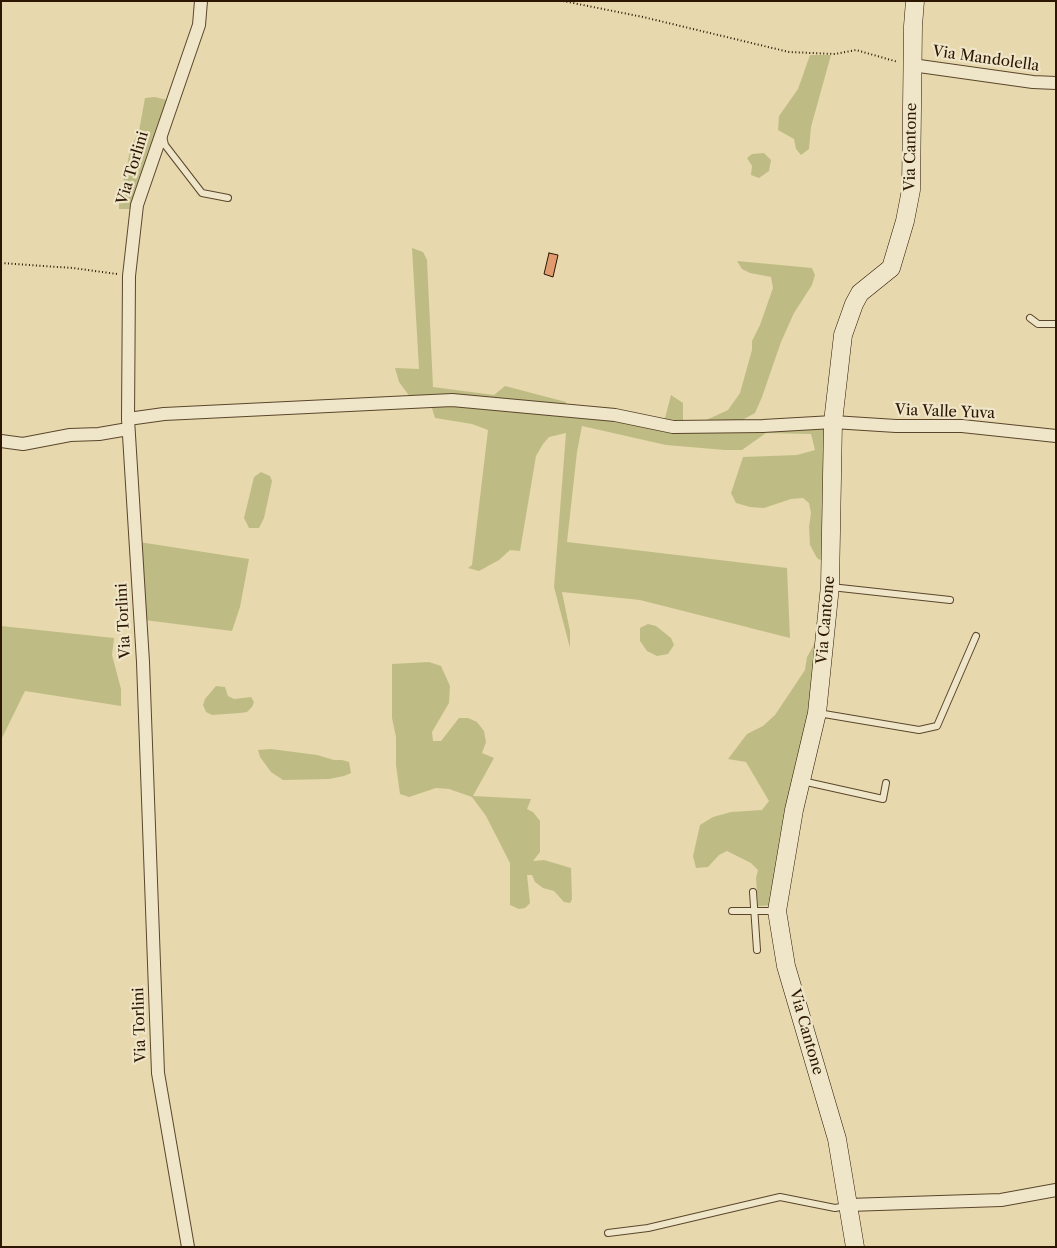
<!DOCTYPE html>
<style>
body{margin:0}
#map{position:relative;width:1057px;height:1248px;overflow:hidden;background:#e7d8ad;font-family:"Libre Caslon Text",serif}
canvas{display:block}
.frame{position:absolute;inset:0;border:2px solid #2c1600;pointer-events:none}
</style>
<div id="map">
<canvas width="1057" height="1248"></canvas>
<div class="frame"></div>
</div>
<script>
const context = document.querySelector('canvas').getContext('2d');
context.lineJoin = 'round';
function paint(path, color) {
  context.fillStyle = color;
  context.fill(path, 'evenodd');
}
function poly(rows) {
  const path = new Path2D();
  for (const r of rows) {
    path.moveTo(r[0], r[1]);
    for (let i = 2; i < r.length; i += 2) path.lineTo(r[i], r[i + 1]);
  }
  return path;
}
function stroke(path, color, width, dash) {
  context.strokeStyle = color;
  context.lineWidth = width;
  context.lineCap = dash ? 'butt' : 'round';
  context.setLineDash(dash || []);
  context.stroke(path);
}
function write(font, color, halo, rows, align = 'center') {
  context.font = font + ' "Libre Caslon Text",serif';
  context.lineWidth = 4.5;
  context.setLineDash([]);
  context.textBaseline = 'middle';
  context.strokeStyle = halo;
  context.fillStyle = color;
  for (const [text, x, y, turn = 0] of rows) {
    context.save();
    context.translate(x, y);
    context.rotate((+turn || 0) * Math.PI / 180);
    context.textAlign = isNaN(turn) ? turn : align;
    if (halo) context.strokeText(text, 0, 0);
    context.fillText(text, 0, 0);
    context.restore();
  }
}
paint(poly([
 [810,55,831,55,811,127,809,149,801,155,796,149,794,139,778,130,779,116,798,89],
 [155,97,167,100,138,182,132,209,119,209,119,195,126,173,130,149,139,131,145,98],
 [764,153,771,160,769,171,759,178,751,175,752,166,747,158,752,154],
 [412,248,423,252,427,260,433,387,494,395,505,386,566,402,564,415,613,418,659,427,665,418,671,395,683,403,683,421,702,422,728,410,740,393,752,350,752,341,760,325,773,288,771,277,750,273,742,269,737,261,812,268,815,275,812,285,794,313,781,342,762,397,755,413,744,419,743,429,828,426,822,561,817,558,810,545,809,527,811,513,809,503,803,498,791,499,764,508,750,507,736,503,731,493,743,457,797,455,815,450,811,434,766,433,742,450,725,450,666,445,582,426,577,452,567,542,787,568,790,638,640,600,562,592,570,631,570,648,554,587,566,433,549,437,543,444,536,456,520,551,510,550,499,560,479,571,468,568,472,565,488,430,472,424,435,418,431,405,416,405,399,382,395,368,419,369],
 [261,472,270,476,272,481,264,518,259,528,249,528,244,518,254,477],
 [139,542,249,559,240,607,232,631,144,620],
 [648,624,656,626,671,638,674,645,668,654,657,656,647,651,640,641,640,628],
 [1,626,114,638,112,655,121,689,121,706,25,691,1,740],
 [821,638,777,905,758,906,756,878,758,870,751,863,727,851,719,855,708,867,696,868,693,856,700,825,713,817,731,812,762,810,769,801,746,762,728,759,747,734,763,726,775,715,805,670,807,657,815,643],
 [429,662,441,666,450,686,449,703,432,732,433,741,441,741,459,718,468,718,477,722,484,731,486,742,482,753,494,758,473,796,531,799,527,809,533,812,540,821,540,852,533,861,544,860,571,868,572,899,570,903,564,902,554,891,543,888,535,882,532,875,527,875,530,903,525,908,519,909,510,905,510,863,486,816,472,797,449,789,436,788,409,797,400,794,396,765,396,737,392,718,392,664],
 [216,686,225,687,228,696,234,699,251,697,254,702,252,707,247,712,240,713,212,715,206,712,203,705,205,699],
 [271,749,317,755,334,760,342,760,349,762,351,773,344,776,329,779,283,780,271,772,260,757,258,750]
]), '#bebc84');
const building = poly([
 [549,253,558,255,553,277,544,274,549,253]
]);
paint(building, '#e19b6e');
stroke(building, '#2c1600', 1);
const lane = poly([
 [163,136,165,145,202,193,228,198],
 [1030,318,1038,324,1056,324],
 [831,587,950,600],
 [818,713,919,730,937,726,976,636],
 [802,781,883,799,886,783],
 [753,892,757,950],
 [732,911,776,911],
 [608,1233,648,1228,780,1197,835,1208,846,1206]
]);
const street = poly([
 [912,65,1033,82,1056,83],
 [128,419,164,414,452,400,615,415,673,427,763,426,833,422,896,426,962,426,1056,436],
 [1,441,23,444,70,435,99,434,128,429],
 [848,1205,1001,1200,1056,1190],
 [188,1247,158,1073,143,662,128,419,129,276,137,205,199,25,201,1]
]);
const secondary = poly([
 [855,1247,837,1139,786,966,777,911,794,810,817,713,830,586,833,422,843,335,854,304,860,293,891,268,905,221,911,190,913,26,915,1]
]);
stroke(lane, '#5b462b', 8);
stroke(street, '#5b462b', 14);
stroke(secondary, '#2c1600', 19);
stroke(poly([
 [563,1,643,17,789,52,835,54,856,50,898,62],
 [1,263,73,268,117,274]
]), '#2c1600', 2, [1, 2.5]);
stroke(lane, '#efe6ca', 6);
stroke(street, '#efe6ca', 12);
stroke(secondary, '#efe6ca', 18);
write('15px', '#2c1600', '#efe6ca', [
 ["Via Mandolella",986,59,8],
 ["Via Cantone",911,147,-89],
 ["Via Torlini",133,168,-73],
 ["Via Valle Yuva",945,412,2],
 ["Via Cantone",826,620,-85],
 ["Via Torlini",124,621,-93],
 ["Via Torlini",140,1025,-92],
 ["Via Cantone",806,1032,74]
]);
</script>
